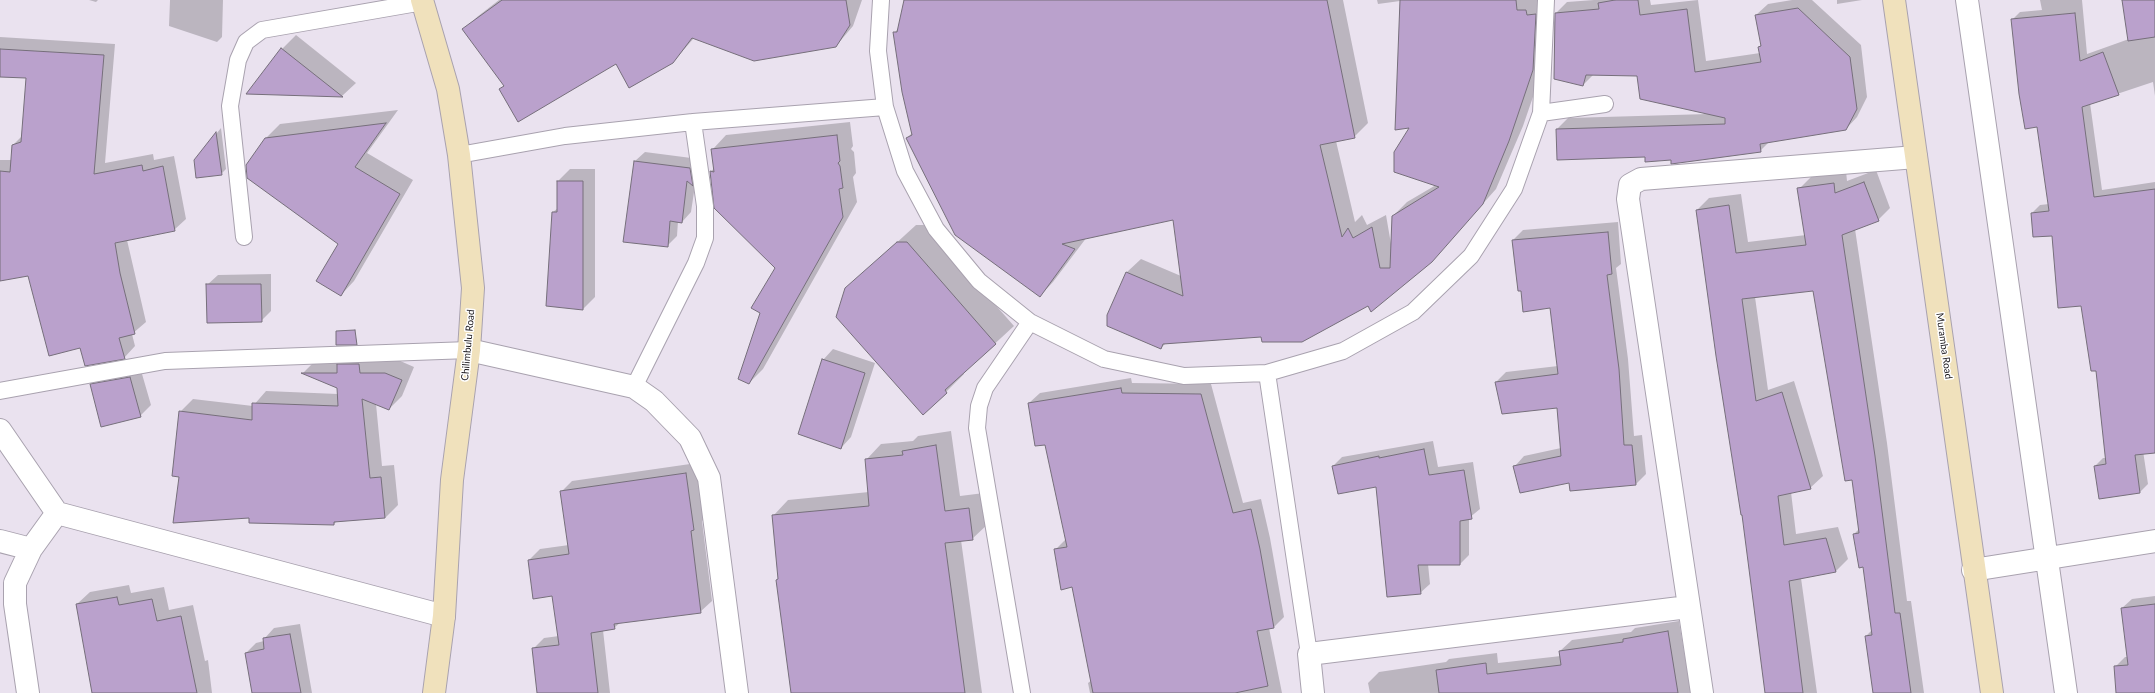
<!DOCTYPE html>
<style>
body{margin:0}
canvas{display:block;background:#eae2ef}
</style>
<canvas width="2155" height="693"></canvas>
<script>
const context = document.querySelector('canvas').getContext('2d');
context.lineJoin = 'round';
function paint(path, color) {
  context.fillStyle = color;
  context.fill(path, 'evenodd');
}
function poly(rows) {
  const path = new Path2D();
  for (const r of rows) {
    path.moveTo(r[0], r[1]);
    for (let i = 2; i < r.length; i += 2) path.lineTo(r[i], r[i + 1]);
  }
  return path;
}
function stroke(path, color, width, dash) {
  context.strokeStyle = color;
  context.lineWidth = width;
  context.lineCap = dash ? 'butt' : 'round';
  context.setLineDash(dash || []);
  context.stroke(path);
}
function write(font, color, halo, rows, align = 'center') {
  context.font = font + ' Lato,sans-serif';
  context.lineWidth = 3;
  context.setLineDash([]);
  context.textBaseline = 'middle';
  context.strokeStyle = halo;
  context.fillStyle = color;
  for (const [text, x, y, turn = 0] of rows) {
    context.save();
    context.translate(x, y);
    context.rotate((+turn || 0) * Math.PI / 180);
    context.textAlign = isNaN(turn) ? turn : align;
    if (halo) context.strokeText(text, 0, 0);
    context.fillText(text, 0, 0);
    context.restore();
  }
}
paint(poly([
 [89,0,98,0,96,2],
 [170,0,223,0,222,37,217,42,169,26],
 [499,0,862,0,853,26,836,46,694,38,673,62,616,63,500,89,505,85,464,30,477,17],
 [905,0,1343,0,1368,123,1354,137,1336,141,1355,222,1362,215,1367,225,1386,215,1391,244,1393,216,1407,202,1436,185,1411,126,1400,1,1378,4,1377,0,1540,0,1547,56,1523,126,1496,189,1432,261,1369,305,1261,336,1166,343,1161,348,1108,315,1127,272,1141,259,1181,276,1174,219,1087,237,1053,282,1040,296,907,138,912,133,894,33,899,28],
 [1594,0,1650,0,1651,5,1698,0,1706,61,1760,53,1759,47,1762,44,1756,15,1768,4,1792,0,1812,0,1861,45,1867,97,1857,117,1846,129,1770,141,1760,151,1671,159,1646,156,1557,129,1568,118,1708,114,1638,75,1594,74,1583,85,1556,13,1567,2],
 [1837,0,1862,0,1837,4],
 [2040,0,2082,0,2087,54,2129,39,2123,0,2155,0,2155,96,2153,82,2090,103,2102,190,2155,182,2155,369,2139,424,2148,484,2140,492,2095,466,2103,458,2106,458,2097,369,2082,305,2053,235,2032,213,2040,205,2049,204,2038,126,2012,20,2020,12,2042,10],
 [296,35,356,83,342,96,248,93,282,49],
 [0,37,115,44,105,163,153,154,154,160,174,156,186,219,174,230,127,240,146,322,132,334,135,346,124,358,81,347,29,275,0,280,0,160,12,160,13,145,23,135,27,77,0,76],
 [398,110,367,153,413,180,354,281,341,295,339,244,266,138,280,124],
 [850,122,853,146,851,149,854,152,856,173,853,177,857,202,763,369,749,383,777,268,711,171,715,168,713,149,726,135],
 [221,128,226,169,221,174,195,160],
 [645,152,699,159,691,212,682,222,678,221,677,236,667,246,635,161],
 [570,169,595,169,595,297,583,309,547,306,553,212,558,208,558,181],
 [1876,170,1890,208,1878,220,1855,229,1887,443,1907,601,1911,601,1924,693,1874,693,1866,636,1872,630,1864,566,1854,534,1859,529,1853,479,1814,289,1755,297,1768,390,1794,381,1823,476,1810,488,1791,492,1796,534,1838,527,1848,559,1836,571,1801,578,1817,693,1766,693,1743,514,1697,210,1709,198,1741,194,1748,242,1806,235,1799,189,1811,177,1846,171,1847,181],
 [1618,222,1621,264,1616,268,1628,359,1634,436,1642,435,1646,474,1636,484,1570,482,1515,466,1524,456,1561,448,1558,406,1496,382,1506,372,1558,366,1551,307,1513,240,1523,230],
 [916,225,925,225,1014,326,963,373,964,374,946,392,846,289],
 [271,274,271,311,261,321,207,285,218,275],
 [833,349,875,363,851,437,841,448,823,360],
 [398,360,414,367,402,396,389,409,376,404,382,466,394,465,398,505,385,518,337,521,334,524,250,517,180,476,180,412,193,399,253,406,266,391,338,394,338,388,303,373,315,361],
 [140,367,151,405,140,416,91,385,101,374],
 [1131,378,1132,383,1211,384,1243,503,1261,499,1270,538,1284,617,1274,627,1269,628,1282,693,1090,693,1088,683,1092,680,1073,586,1055,550,1066,539,1046,444,1029,403,1040,393],
 [951,431,960,496,984,493,988,524,972,539,961,540,982,693,792,693,773,516,788,500,869,492,866,460,881,444,913,441,918,436],
 [1433,441,1438,467,1473,462,1480,509,1469,518,1469,555,1460,564,1428,564,1430,584,1420,593,1377,485,1333,466,1342,457],
 [697,463,705,518,702,521,712,601,700,612,621,622,614,628,603,630,610,693,538,693,533,649,544,638,559,636,553,595,529,560,540,549,569,545,561,492,572,481],
 [129,585,131,593,164,587,169,610,193,605,205,661,208,660,212,693,93,693,77,604,90,592],
 [2155,596,2155,693,2117,693,2115,667,2125,657,2128,657,2122,608,2132,599],
 [1679,621,1691,693,1370,693,1368,683,1379,672,1446,662,1449,659,1497,653,1498,663,1561,656,1560,651,1572,640,1631,632,1635,628],
 [300,624,312,693,253,693,246,653,256,643,264,641,264,639,274,628]
]), '#0003');
const building = poly([
 [502,0,846,0,850,25,836,47,754,61,692,38,673,63,629,88,616,64,518,122,499,89,504,86,462,29,502,0],
 [904,0,1327,0,1355,138,1320,145,1342,237,1348,228,1353,238,1372,227,1380,268,1390,268,1392,216,1439,187,1394,172,1394,152,1409,128,1395,130,1400,0,1516,0,1517,10,1526,10,1527,15,1536,14,1533,70,1509,141,1483,204,1432,262,1371,312,1368,306,1302,342,1262,342,1261,337,1163,344,1161,349,1107,326,1107,315,1126,272,1183,296,1173,220,1062,244,1075,249,1040,297,955,235,906,138,912,135,902,92,893,32,897,32,904,0],
 [1615,0,1638,0,1640,15,1687,9,1695,72,1761,62,1758,47,1761,46,1755,15,1798,8,1850,57,1857,109,1846,130,1760,144,1761,152,1671,164,1671,160,1645,162,1645,157,1557,160,1556,129,1725,124,1725,118,1640,99,1637,76,1586,75,1583,86,1554,79,1555,13,1599,9,1598,3,1615,0],
 [2122,0,2155,0,2155,37,2128,41,2122,0],
 [2075,13,2080,61,2103,52,2119,95,2082,107,2094,197,2155,189,2155,453,2135,455,2140,493,2099,499,2094,466,2106,464,2096,371,2091,371,2081,306,2058,308,2052,236,2033,237,2031,213,2049,211,2037,127,2025,129,2019,94,2011,19,2075,13],
 [281,48,343,97,246,94,281,48],
 [0,49,104,55,94,174,142,165,143,171,163,166,175,231,115,243,120,273,135,334,119,338,125,359,85,366,80,348,49,356,28,276,0,281,0,171,10,172,12,145,21,142,26,78,0,77,0,49],
 [386,123,355,167,400,194,341,296,316,281,338,244,247,178,246,165,265,138,386,123],
 [216,132,222,175,196,178,194,160,216,132],
 [837,135,840,161,838,163,840,166,843,188,839,189,843,217,749,384,738,379,760,313,751,308,775,268,714,208,710,171,714,172,711,149,837,135],
 [634,161,690,168,693,186,687,181,682,223,670,221,668,247,623,242,634,161],
 [557,181,583,181,583,310,546,306,552,212,557,212,557,181],
 [1864,182,1879,221,1842,235,1875,456,1895,613,1900,613,1911,693,1873,693,1865,636,1872,635,1863,567,1859,568,1853,534,1859,533,1852,480,1845,481,1813,291,1742,299,1756,401,1782,392,1811,489,1778,496,1784,545,1826,538,1836,572,1789,581,1803,693,1765,693,1742,515,1741,515,1716,356,1696,210,1729,205,1736,253,1806,245,1797,188,1834,183,1835,193,1864,182],
 [1608,232,1612,274,1607,275,1619,369,1624,445,1632,445,1636,485,1570,491,1569,483,1520,493,1513,466,1561,456,1557,408,1502,414,1495,382,1558,374,1550,308,1523,312,1521,291,1518,291,1512,240,1608,232],
 [897,242,907,242,996,344,945,390,947,393,923,415,836,317,845,288,897,242],
 [206,284,261,284,262,322,207,323,206,284],
 [355,330,357,345,336,345,336,331,355,330],
 [822,359,865,373,841,449,798,434,822,359],
 [337,364,359,364,360,373,385,373,402,380,389,410,362,399,370,478,381,477,385,518,334,522,334,525,249,523,249,518,173,523,179,477,172,476,179,411,252,420,252,403,338,406,337,388,301,373,337,373,337,364],
 [130,377,141,417,101,427,90,384,130,377],
 [1121,388,1122,393,1201,394,1233,513,1251,509,1260,549,1274,628,1257,631,1268,686,1235,693,1093,693,1072,587,1061,590,1054,549,1067,547,1045,445,1035,446,1028,403,1121,388],
 [936,445,945,511,969,508,973,540,945,543,965,693,791,693,776,580,778,579,772,515,869,506,865,459,903,455,902,451,936,445],
 [1424,449,1429,475,1464,470,1472,519,1460,521,1460,565,1418,565,1421,594,1387,597,1376,487,1338,494,1332,466,1379,456,1379,458,1424,449],
 [686,473,694,530,691,531,701,613,614,624,615,629,591,633,598,693,537,693,532,648,559,645,552,596,533,599,528,560,569,554,560,491,686,473],
 [117,597,119,605,152,599,157,621,181,616,197,693,92,693,76,604,117,597],
 [2155,604,2155,693,2116,693,2114,666,2128,665,2121,608,2155,604],
 [1668,631,1678,693,1439,693,1436,670,1486,663,1487,674,1561,665,1559,651,1623,642,1623,639,1668,631],
 [290,634,301,693,252,693,245,653,264,649,263,638,290,634]
]);
paint(building, '#baa1cc');
stroke(building, '#766f7b', 1);
const lane = poly([
 [881,0,878,51,885,107,905,171,936,229,979,281,1030,322,1104,359,1184,376,1267,373,1343,351,1413,312,1471,256,1514,189,1541,113,1546,0],
 [1541,113,1605,104],
 [459,155,565,136,693,122,885,107],
 [244,237,230,106,238,60,246,42,262,30,423,2],
 [1267,373,1309,654],
 [634,387,696,263,705,238,705,206,693,122],
 [0,391,165,361,469,350],
 [1022,693,977,428,979,406,985,388,1030,322]
]);
const street = poly([
 [1967,0,2066,693],
 [469,350,634,387,654,401,690,438,709,478,737,693],
 [0,430,57,513,444,616],
 [0,541,31,549],
 [1973,570,2155,541],
 [28,693,15,604,15,583,31,549,57,513],
 [1313,693,1309,654,1688,607],
 [1702,693,1628,199,1630,185,1641,179,1916,157]
]);
const secondary = poly([
 [422,0,448,89,459,155,473,288,469,350,452,480,444,616,434,693],
 [1894,0,1992,693]
]);
stroke(lane, '#a9a2af', 18);
stroke(street, '#a9a2af', 24);
stroke(secondary, '#a9a2af', 24);
stroke(lane, '#fff', 16);
stroke(street, '#fff', 22);
stroke(secondary, '#f0e1bc', 22);
write('10px', '#18151a', '#fff', [
 ["Chilimbulu Road",468,345,-85],
 ["Muramba Road",1944,346,82]
]);
</script>
